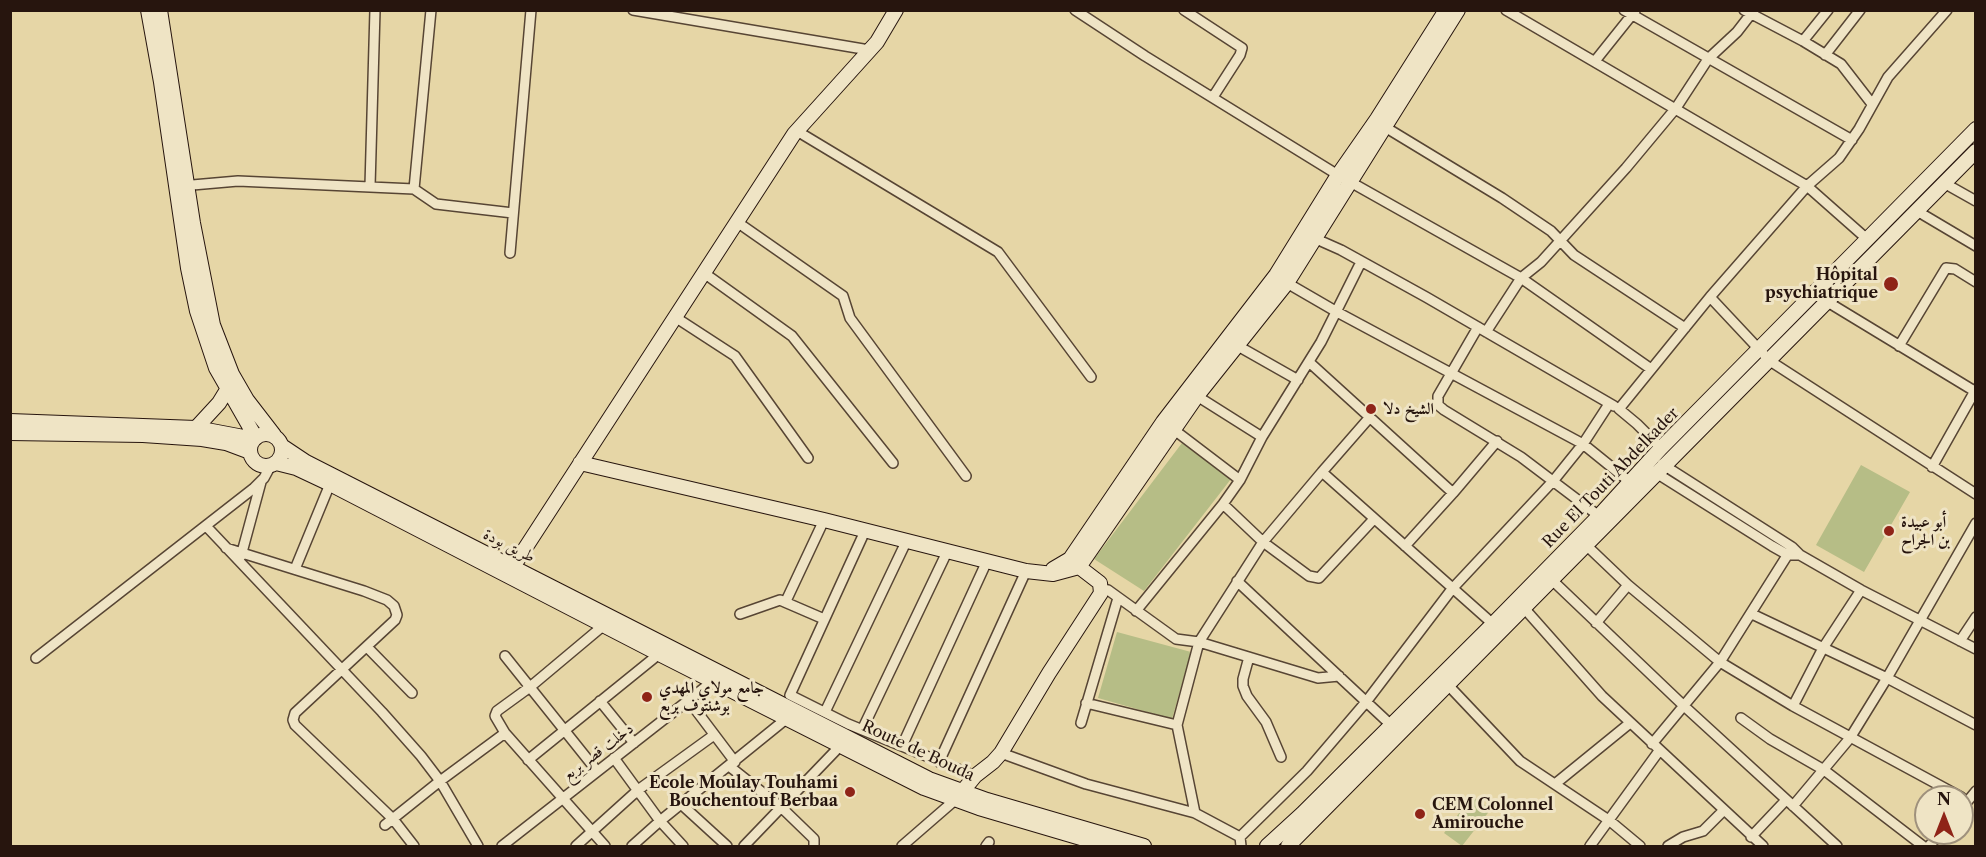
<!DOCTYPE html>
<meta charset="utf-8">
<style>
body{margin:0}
#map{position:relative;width:1986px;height:857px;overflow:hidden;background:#e6d6a6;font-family:"Libre Caslon Text",serif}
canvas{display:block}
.frame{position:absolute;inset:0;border:12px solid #27150e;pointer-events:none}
.north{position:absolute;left:1914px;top:785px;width:60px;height:60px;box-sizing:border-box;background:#efe4c5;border:2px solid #9f917c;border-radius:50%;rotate:0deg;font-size:16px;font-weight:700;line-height:24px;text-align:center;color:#27150e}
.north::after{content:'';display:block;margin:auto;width:21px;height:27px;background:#8f2418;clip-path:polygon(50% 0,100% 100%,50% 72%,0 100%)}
</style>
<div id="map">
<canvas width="1986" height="857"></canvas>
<div class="frame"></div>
<div class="north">N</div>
</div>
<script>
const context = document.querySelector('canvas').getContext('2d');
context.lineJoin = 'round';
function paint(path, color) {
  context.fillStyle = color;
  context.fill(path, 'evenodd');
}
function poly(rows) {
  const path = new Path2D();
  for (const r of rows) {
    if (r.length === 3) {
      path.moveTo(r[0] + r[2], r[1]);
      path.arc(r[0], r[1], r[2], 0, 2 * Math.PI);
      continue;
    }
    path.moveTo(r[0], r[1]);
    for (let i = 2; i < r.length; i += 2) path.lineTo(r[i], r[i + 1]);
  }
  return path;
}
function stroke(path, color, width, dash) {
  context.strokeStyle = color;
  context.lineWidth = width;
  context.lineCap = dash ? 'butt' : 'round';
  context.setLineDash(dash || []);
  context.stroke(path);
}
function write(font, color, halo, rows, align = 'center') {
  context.font = font + ' "Libre Caslon Text",Amiri,serif';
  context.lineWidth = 6;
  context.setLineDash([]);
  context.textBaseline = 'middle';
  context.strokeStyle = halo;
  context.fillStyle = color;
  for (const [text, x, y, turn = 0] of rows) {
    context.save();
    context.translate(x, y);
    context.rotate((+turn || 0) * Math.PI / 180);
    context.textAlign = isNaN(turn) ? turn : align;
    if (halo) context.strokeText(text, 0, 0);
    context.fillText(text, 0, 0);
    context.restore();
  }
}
paint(poly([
 [1182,443,1231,479,1144,591,1094,559],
 [1861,465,1910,492,1864,572,1816,545],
 [1117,632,1191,652,1172,719,1098,698],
 [1472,796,1491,809,1462,846,1444,833]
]), '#b6bd86');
const street = poly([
 [633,10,869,50],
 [1075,10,1145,56,1338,175,1521,278,1651,369],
 [1184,10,1242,48,1240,55,1213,97],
 [1506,10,1807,186,1867,239],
 [1624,10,1852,140],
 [1744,10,1803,41,1841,64,1872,104],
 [1803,41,1828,10],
 [1825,55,1860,10],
 [1595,61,1635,11],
 [1385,127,1502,198,1551,231,1574,255,1685,328],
 [797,131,998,252,1091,377],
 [1944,183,1976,201],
 [181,186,238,181,414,189,436,204,513,213],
 [370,186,375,10],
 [414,189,431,10],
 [1917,211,1976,246],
 [737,222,843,296,850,318,966,476],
 [1314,238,1341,250,1426,297,1614,406],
 [510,253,531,10],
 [704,273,792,336,893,463],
 [1287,283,1337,312,1583,444,1630,482],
 [1710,297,1770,361,1976,494],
 [1826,301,1976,392],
 [675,317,735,356,808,458],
 [1478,327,1438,396,1438,405,1444,410,1521,457,1599,516],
 [1486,332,1521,278,1541,262,1626,168,1676,108,1708,59,1737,32,1754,10],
 [1238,346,1298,380],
 [1899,346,1946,268,1955,269,1976,282],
 [1309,362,1453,493,1497,441],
 [1197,396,1262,437],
 [1173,429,1240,480],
 [1661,448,1637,424,1619,409,1710,297,1807,186,1839,158,1859,129,1888,77,1947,10],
 [1932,467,1976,389],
 [1653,471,1772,546,1788,555,1800,555,1792,547,1662,464],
 [1322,472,1370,417],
 [1223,504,1263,542,1322,472,1493,624],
 [206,526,382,712,421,756,440,781,478,846],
 [865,531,790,695,848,724,975,776],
 [1585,544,1628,585,1720,662,1793,706,1961,797],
 [1405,546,1453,493],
 [226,548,364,591,387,600,394,606,397,615,395,620,295,713,293,720,295,725,393,819,414,846],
 [1800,555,1861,590,1976,649],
 [241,556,261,482],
 [295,569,330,484],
 [1552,580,1684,706,1837,846],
 [1237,581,1391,725],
 [1102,589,1108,590,1176,639,1199,642,1318,678,1339,676],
 [786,601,824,520],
 [1524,608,1602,696,1763,846],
 [1136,611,1223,504,1240,480,1262,437,1321,342,1361,262],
 [740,614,780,600,824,619],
 [1752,614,1887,678,1976,725],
 [1596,623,1628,585],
 [604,625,530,687,497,711,495,716,505,733,605,846],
 [1960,641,1976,617],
 [367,647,412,693],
 [505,656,597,771],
 [1249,657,1243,679,1243,686,1247,696,1266,722,1281,757],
 [36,658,254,488,264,478,271,465],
 [1448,685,1520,761,1610,821,1640,846],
 [600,701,634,743],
 [689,701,735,762],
 [1086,703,1177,725,1199,642,1263,542,1309,576,1319,578,1373,520],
 [1793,706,1823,648,1861,590],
 [825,712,906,542],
 [1741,718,1770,739,1824,770,1923,846],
 [1081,723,1118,598],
 [1177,725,1195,813,1240,837,1241,846],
 [862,730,947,552],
 [1652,744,1720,662,1790,551],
 [902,746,987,561],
 [1001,753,1086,784,1195,813],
 [614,758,660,821,683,846],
 [528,760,659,654],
 [939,762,1026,571],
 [729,766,782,808,814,839,814,846],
 [1555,784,1630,723],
 [681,804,727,846],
 [1793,806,1850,738,1887,678,1976,523],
 [1962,808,1976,791],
 [385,825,440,781,505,733],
 [1240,837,1307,771,1366,702,1452,589,1554,480,1583,444,1609,404],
 [1751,837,1786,800],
 [502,846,713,681],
 [576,846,638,790,714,735],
 [632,846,660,821,786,719],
 [744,846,841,745],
 [902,846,955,800],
 [986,846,989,842],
 [1590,846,1659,751],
 [1668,846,1683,837,1703,831,1723,811],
 [1929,846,1941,833]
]);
const secondary = poly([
 [148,10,161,82,188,268,197,311,216,368,256,438],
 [160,10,193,223,213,325,232,374,247,400,274,435],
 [10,421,196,428,254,439],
 [196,428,219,403,227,390],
 [10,433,143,435,202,439,226,443,250,452],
 [266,450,16],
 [282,446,306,462,929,779,987,800,1144,846],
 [276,463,296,468,330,484,659,654,924,788,979,808,1108,846],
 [580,463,824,520,1026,571,1053,574,1079,567,1197,396,1287,283,1458,10],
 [513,567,794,134,877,42,896,10],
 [1053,569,1070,559,1163,422,1276,275,1338,175,1377,119,1446,10],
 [957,798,975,776,993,762,1001,753,1049,673,1101,593,1100,583,1074,563],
 [1267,846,1302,814,1493,624,1599,516,1661,448,1976,129],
 [1288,846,1976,151]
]);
stroke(street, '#574534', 12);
stroke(secondary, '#27150e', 16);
stroke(street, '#efe4c5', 9);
stroke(secondary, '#efe4c5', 14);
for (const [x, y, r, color] of [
 [1891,284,8,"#8f2418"],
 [1371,409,6,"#8f2418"],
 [1889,531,6,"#8f2418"],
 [647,697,6,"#8f2418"],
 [850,792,6,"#8f2418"],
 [1420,814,6,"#8f2418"]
]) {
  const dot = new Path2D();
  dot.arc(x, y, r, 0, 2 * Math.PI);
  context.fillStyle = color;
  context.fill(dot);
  stroke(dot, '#efe4c5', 2);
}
write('bold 16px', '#27150e', '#efe4c5', [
 ["Hôpital",1878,275,"right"],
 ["psychiatrique",1878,293,"right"],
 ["الشيخ دلا",1383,409],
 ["أبو عبيدة",1901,522],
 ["بن الجراح",1901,540],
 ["جامع مولاي المهدي",659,688],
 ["بوشنتوف بربع",659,706],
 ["Ecole Moulay Touhami",838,783,"right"],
 ["Bouchentouf Berbaa",838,801,"right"],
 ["CEM Colonnel",1432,805],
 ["Amirouche",1432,823]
], 'left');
write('16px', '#27150e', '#efe4c5', [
 ["Rue El Touti Abdelkader",1611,478,-46],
 ["طريق بودة",509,546,27],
 ["Route de Bouda",918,751,25],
 ["دخلت قصر بربع",598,752,-37]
]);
</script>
